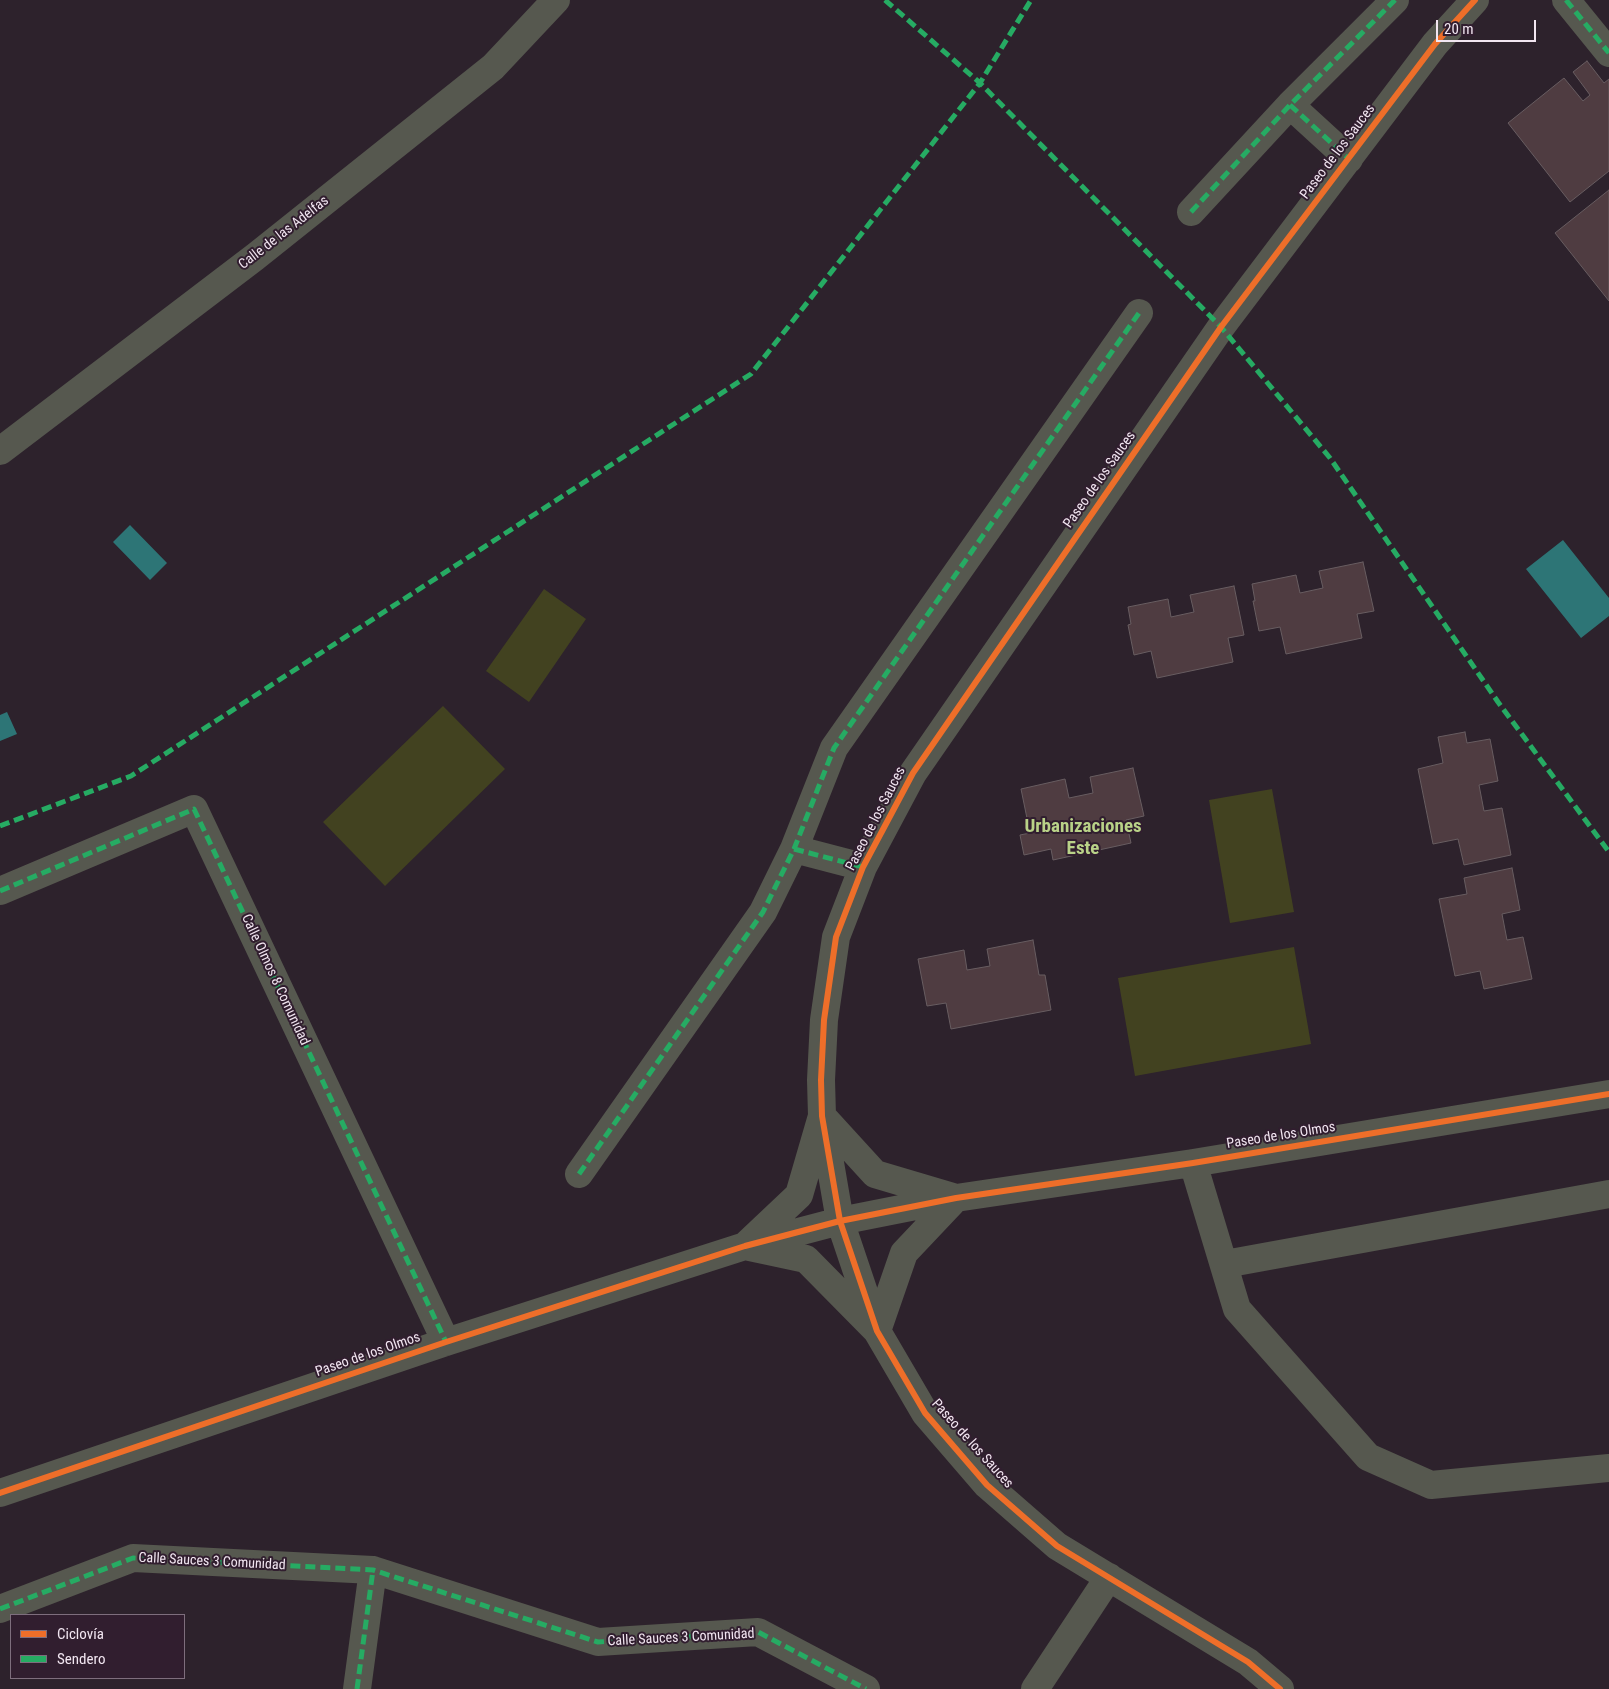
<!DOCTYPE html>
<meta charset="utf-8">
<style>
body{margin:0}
#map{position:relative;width:1609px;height:1689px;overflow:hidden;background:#2d222c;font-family:"Roboto Condensed",sans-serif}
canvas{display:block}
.legend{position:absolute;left:10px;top:1614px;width:175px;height:65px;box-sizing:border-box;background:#311e2f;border:1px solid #7e6e7d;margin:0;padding:6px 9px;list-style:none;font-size:15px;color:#f2e6f1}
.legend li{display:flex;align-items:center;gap:10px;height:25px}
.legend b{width:25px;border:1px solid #7e6e7d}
.scale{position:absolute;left:1436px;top:20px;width:100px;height:22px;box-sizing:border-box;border:2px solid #f2e6f1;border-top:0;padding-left:6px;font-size:15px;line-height:18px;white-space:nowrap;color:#f2e6f1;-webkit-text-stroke:4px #311e2f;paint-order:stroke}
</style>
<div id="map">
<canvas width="1609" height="1689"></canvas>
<ul class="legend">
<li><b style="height:6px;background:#ee6e29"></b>Ciclovía</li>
<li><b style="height:6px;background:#26ab63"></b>Sendero</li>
</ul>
<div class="scale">20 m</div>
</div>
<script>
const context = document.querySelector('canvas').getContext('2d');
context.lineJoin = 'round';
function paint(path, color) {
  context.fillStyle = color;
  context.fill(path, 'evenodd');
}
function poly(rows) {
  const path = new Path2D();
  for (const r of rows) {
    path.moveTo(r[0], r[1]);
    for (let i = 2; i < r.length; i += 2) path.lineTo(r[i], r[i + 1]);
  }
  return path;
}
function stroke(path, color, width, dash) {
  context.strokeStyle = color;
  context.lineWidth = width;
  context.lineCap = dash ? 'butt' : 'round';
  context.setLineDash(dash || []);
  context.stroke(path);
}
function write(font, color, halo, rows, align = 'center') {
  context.font = font + ' "Roboto Condensed",sans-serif';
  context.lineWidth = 4;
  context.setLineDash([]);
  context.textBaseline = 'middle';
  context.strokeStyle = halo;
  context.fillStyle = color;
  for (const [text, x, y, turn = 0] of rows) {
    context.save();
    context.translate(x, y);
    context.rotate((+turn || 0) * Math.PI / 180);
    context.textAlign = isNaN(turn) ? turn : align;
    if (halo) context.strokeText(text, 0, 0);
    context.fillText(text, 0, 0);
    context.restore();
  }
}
paint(poly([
 [544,589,586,619,529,702,486,671],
 [443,706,505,769,385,886,323,822],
 [1272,789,1294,912,1230,923,1209,800],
 [1294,947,1311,1044,1135,1076,1118,978]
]), '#424220');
paint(poly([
 [130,525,167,563,150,580,113,542],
 [1563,540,1609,598,1609,616,1581,638,1526,569],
 [7,712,17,734,0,741,0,715]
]), '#2d7576');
const building = poly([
 [1587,61,1604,83,1609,79,1609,171,1570,202,1508,123,1564,78,1583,101,1590,95,1573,72,1587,61],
 [1609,190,1609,301,1555,233,1609,190],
 [1363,562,1374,611,1357,614,1362,638,1286,654,1280,627,1259,631,1253,601,1255,601,1252,584,1296,575,1300,593,1323,588,1319,571,1363,562],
 [1234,586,1244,635,1228,638,1233,662,1157,678,1151,651,1134,655,1128,625,1131,624,1128,607,1168,599,1171,617,1194,612,1190,595,1234,586],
 [1465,732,1467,743,1490,739,1498,781,1479,785,1484,811,1502,808,1511,855,1464,865,1458,839,1433,844,1418,769,1443,763,1438,737,1465,732],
 [1133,768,1144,816,1126,820,1131,843,1053,860,1051,849,1024,855,1020,835,1030,833,1021,789,1065,779,1069,798,1093,793,1090,777,1133,768],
 [1512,868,1520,910,1502,914,1507,940,1523,937,1532,979,1484,989,1480,971,1455,976,1439,899,1467,894,1464,878,1512,868],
 [1033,940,1039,975,1045,975,1051,1010,951,1029,946,1003,927,1006,918,959,964,950,967,970,990,966,987,949,1033,940]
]);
paint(building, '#4f3c41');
stroke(building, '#685d61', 1);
stroke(poly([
 [1566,0,1609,53],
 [1290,105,1349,159],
 [1191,212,1290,105,1395,0],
 [0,451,255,257,493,67,556,0],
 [794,849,863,867],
 [0,891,194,809,446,1342],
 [822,1116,875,1174,956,1198,904,1253,877,1331,806,1259,745,1246,799,1195,822,1116],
 [1193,1163,1237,1309,1368,1457,1431,1485,1609,1468],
 [579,1174,763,912,794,849,834,748,1139,313],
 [1225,1264,1609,1194],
 [0,1493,446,1342,745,1246,840,1221,956,1198,1193,1163,1609,1094],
 [0,1609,133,1558,373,1570,598,1642,758,1632,866,1689],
 [357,1689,373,1570],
 [1035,1689,1109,1577],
 [1280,1689,1248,1662,1057,1546,987,1485,925,1413,877,1331,840,1221,822,1116,821,1080,824,1020,836,937,863,867,913,773,1221,327,1435,44,1475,0]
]), '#56584f', 28);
stroke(poly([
 [885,0,980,83,1221,327,1330,458,1498,702,1609,852],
 [1566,0,1609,53],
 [1290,105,1349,159],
 [1191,212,1290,105,1395,0],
 [0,826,131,776,751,374,980,83,1031,0],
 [794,849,863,867],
 [0,891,194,809,446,1342],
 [579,1174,763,912,794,849,834,748,1139,313],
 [0,1609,133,1558,373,1570,598,1642,758,1632,866,1689],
 [357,1689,373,1570]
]), '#26ab63', 5, [10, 5]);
stroke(poly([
 [0,1493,446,1342,745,1246,840,1221,956,1198,1193,1163,1609,1094],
 [1280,1689,1248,1662,1057,1546,987,1485,925,1413,877,1331,840,1221,822,1116,821,1080,824,1020,836,937,863,867,913,773,1221,327,1435,44,1475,0]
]), '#ee6e29', 6);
write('14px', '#f2e6f1', '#311e2f', [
 ["Paseo de los Sauces",1338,152,-53],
 ["Calle de las Adelfas",284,233,-38],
 ["Paseo de los Sauces",1100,480,-55],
 ["Paseo de los Sauces",876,819,-63],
 ["Calle Olmos 8 Comunidad",275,980,65],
 ["Paseo de los Olmos",1281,1136,-9],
 ["Paseo de los Olmos",368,1355,-19],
 ["Paseo de los Sauces",972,1444,48],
 ["Calle Sauces 3 Comunidad",212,1562,3],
 ["Calle Sauces 3 Comunidad",681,1638,-3]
]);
write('bold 19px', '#b9d288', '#311e2f', [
 ["Urbanizaciones",1083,827],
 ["Este",1083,849]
]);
</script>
